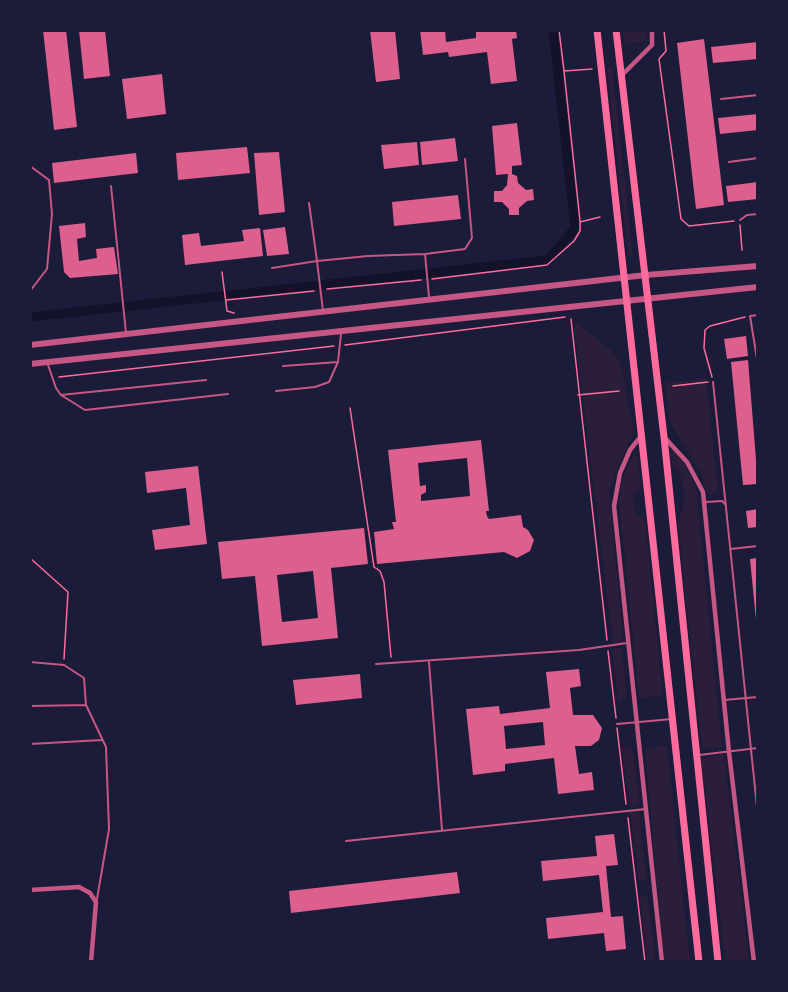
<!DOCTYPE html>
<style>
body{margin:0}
#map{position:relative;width:788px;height:992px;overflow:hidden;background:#1b1b3a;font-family:Manrope,sans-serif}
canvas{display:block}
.frame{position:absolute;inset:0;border:32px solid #1b1b3a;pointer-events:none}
</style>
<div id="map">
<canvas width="788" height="992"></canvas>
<div class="frame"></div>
</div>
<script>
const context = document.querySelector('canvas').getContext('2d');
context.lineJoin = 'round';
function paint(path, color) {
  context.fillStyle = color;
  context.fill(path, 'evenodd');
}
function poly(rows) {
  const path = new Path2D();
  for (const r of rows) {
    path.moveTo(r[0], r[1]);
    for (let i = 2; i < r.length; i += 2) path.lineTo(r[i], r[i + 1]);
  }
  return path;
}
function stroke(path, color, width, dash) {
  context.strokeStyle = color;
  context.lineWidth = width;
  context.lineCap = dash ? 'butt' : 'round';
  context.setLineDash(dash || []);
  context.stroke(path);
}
paint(poly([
 [623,30,647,30,647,41,625,44],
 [612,67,633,255,628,256,607,68],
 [577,323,611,350,620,363,634,432,613,478,609,494,624,643,613,643,574,327],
 [706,378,718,487,717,492,710,495,707,493,700,471,670,423,665,383],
 [670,447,681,457,696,487,722,747,702,749,678,522,684,505,684,496,682,478,672,464],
 [636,448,641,488,633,496,635,514,645,519,663,695,639,698,619,501,622,481],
 [622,648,627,699,618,700,612,649],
 [632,746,640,804,630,808,622,748],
 [667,746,690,962,665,962,662,942,645,748],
 [724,754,749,962,725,962,723,944,701,758],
 [630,811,639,811,647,880,639,882],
 [640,897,648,897,656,962,647,962]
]), '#2a1e3b');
stroke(poly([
 [30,317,548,260,575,228,553,30]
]), '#12122b', 9);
paint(poly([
 [43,30,66,30,77,127,54,130],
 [79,30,105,30,110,76,84,79],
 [370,30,395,30,400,79,376,82],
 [420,30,445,30,446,42,476,38,476,30,516,30,517,38,512,39,517,81,491,84,487,52,449,57,448,52,423,55],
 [704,39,724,205,696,209,677,43],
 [758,42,758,59,713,63,711,47],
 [162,74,166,114,127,119,122,79],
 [758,114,758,130,720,134,718,118],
 [517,123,522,165,512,166,512,174,517,176,518,183,526,190,533,189,534,200,527,201,519,208,519,215,509,215,509,209,502,202,494,202,494,191,502,191,507,185,508,174,496,175,492,126],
 [455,138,458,161,422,165,420,142],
 [417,142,419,165,384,169,381,145],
 [247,147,250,173,178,180,176,153],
 [279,152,285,212,259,215,254,153],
 [136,153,138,173,54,183,52,163],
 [758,182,758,199,728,202,726,186],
 [458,195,461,219,394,226,392,202],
 [85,223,86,237,77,239,79,261,97,258,96,249,114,247,118,274,70,278,64,272,59,226],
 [285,227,289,254,267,256,263,230],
 [260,228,263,256,185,265,182,235,199,233,201,246,244,241,242,230],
 [746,336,748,356,727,359,724,339],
 [748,360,758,484,743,485,731,362],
 [481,440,489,511,486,511,487,516,489,519,521,515,523,527,528,530,534,540,530,551,517,558,504,552,377,564,374,532,394,529,392,522,396,522,388,450],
 [467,458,470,496,421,501,421,495,426,492,426,485,420,486,418,463],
 [198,466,207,544,155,550,152,530,190,525,186,488,147,493,145,472],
 [758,509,758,527,748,528,746,511],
 [364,528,368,564,331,568,338,638,262,646,255,576,222,579,218,542],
 [313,571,318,618,282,622,277,575],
 [758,558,758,620,756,620,750,559],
 [579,669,581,686,570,688,573,715,593,715,602,728,599,740,591,746,575,746,579,774,592,772,594,790,558,794,554,758,505,764,505,771,473,775,466,709,499,706,500,714,550,708,546,672],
 [543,722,545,745,506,749,504,726],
 [360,674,362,698,296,705,293,680],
 [614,834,618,865,606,866,611,917,623,916,626,949,606,951,604,933,548,939,546,918,603,912,599,875,543,881,541,861,597,856,595,836],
 [457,872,460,893,291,913,289,891]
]), '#dd5f8e');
stroke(poly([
 [559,30,564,71],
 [664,30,666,51,659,59,681,219,689,226,734,221],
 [580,221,564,71,592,69],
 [740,225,742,250],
 [222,272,227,311,234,313],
 [432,279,547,265,574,241,580,231,580,222,600,217],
 [327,289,421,280],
 [226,300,314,291],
 [571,319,607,640],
 [345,345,565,317],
 [59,377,334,346],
 [712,377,704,348,705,330,710,326,745,317],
 [673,386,708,382],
 [578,395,619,391],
 [350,408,374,567,380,571,384,582,391,657],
 [30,558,68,592,64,659],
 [608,651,616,718],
 [617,728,626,804],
 [628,818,645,962]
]), '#ff6b9d', 1.5);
stroke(poly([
 [727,30,735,30],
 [721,99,758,95],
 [729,162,758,158],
 [30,166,49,180,52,214,47,269,30,291],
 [111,186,126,333],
 [740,220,747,215,758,214],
 [272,268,317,261,309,203],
 [429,297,425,254,465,249,472,238,465,159],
 [323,311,317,261,368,256,425,254],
 [758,315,750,316,758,365],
 [47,362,56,388,61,395,85,410,228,394],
 [283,366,338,362],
 [713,382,758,817],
 [276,391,315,387,329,382,338,362,341,334],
 [61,395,206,380],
 [706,502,722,501,725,504],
 [730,549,758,546],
 [30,662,64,665,84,678,86,705,106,747,109,829,97,899],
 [429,662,442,830],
 [376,664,579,650,627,643],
 [724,700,758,697],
 [30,706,86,705],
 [617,724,672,719],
 [30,744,102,740],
 [699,755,758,748],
 [346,841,646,809]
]), '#c65784', 2);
stroke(poly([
 [621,76,652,45,652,30],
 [641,436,630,450,620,473,614,506,662,962],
 [665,438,687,462,703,492,729,752,754,962],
 [30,890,79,887,90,893,96,902,91,962]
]), '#c65784', 4.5);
stroke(poly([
 [30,345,646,275,758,266],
 [30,364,758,287]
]), '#c65784', 6);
stroke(poly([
 [597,30,699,962],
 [616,30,664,437,718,962]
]), '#ff6b9d', 7);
</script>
